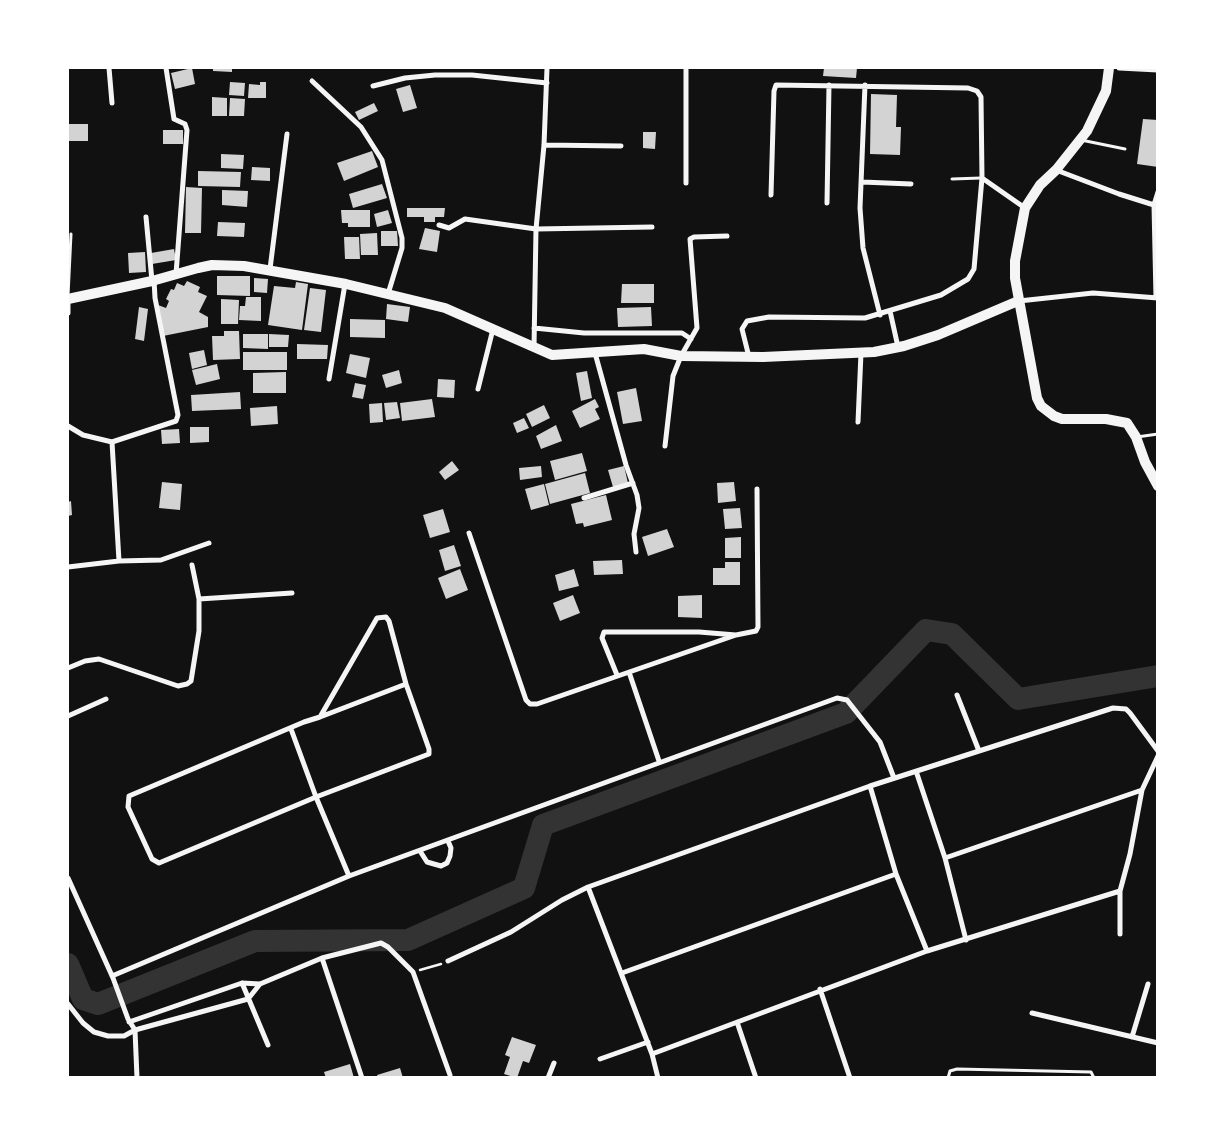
<!DOCTYPE html>
<style>
body{margin:0}
#map{position:relative;width:1225px;height:1145px;overflow:hidden;background:#111;font-family:"Fira Sans Condensed",sans-serif}
canvas{display:block}
.frame{position:absolute;inset:0;border:69px solid #fff;pointer-events:none}
</style>
<div id="map">
<canvas width="1225" height="1145"></canvas>
<div class="frame"></div>
</div>
<script>
const context = document.querySelector('canvas').getContext('2d');
context.lineJoin = 'round';
function poly(rows) {
  const path = new Path2D();
  for (const r of rows) {
    path.moveTo(r[0], r[1]);
    for (let i = 2; i < r.length; i += 2) path.lineTo(r[i], r[i + 1]);
  }
  return path;
}
function stroke(path, color, width, dash) {
  context.strokeStyle = color;
  context.lineWidth = width;
  context.lineCap = dash ? 'butt' : 'round';
  context.setLineDash(dash || []);
  context.stroke(path);
}
function paint(path, color) {
  context.fillStyle = color;
  context.fill(path, 'evenodd');
}
stroke(poly([
 [68,964,83,999,98,1004,255,941,408,940,524,888,543,825,846,713,926,630,952,634,1018,699,1158,676]
]), '#333', 22);
paint(poly([
 [192,68,195,84,175,89,171,73],
 [213,68,232,68,232,72,213,71],
 [824,68,857,68,856,78,823,76],
 [230,82,245,83,244,96,229,95],
 [260,82,266,82,266,98,248,98,249,84,260,85],
 [410,85,417,108,403,112,396,89],
 [871,94,897,95,896,127,901,127,900,155,870,154],
 [212,97,227,98,227,116,212,116],
 [230,98,245,99,244,116,229,116],
 [374,103,378,111,359,120,355,112],
 [1143,119,1158,120,1158,167,1137,164],
 [68,124,88,124,88,141,68,141],
 [163,130,183,130,183,144,163,144],
 [643,132,656,132,655,149,643,148],
 [372,151,378,167,344,181,337,163],
 [221,154,244,155,243,169,221,168],
 [252,167,270,168,270,181,251,180],
 [198,171,241,172,240,187,198,186],
 [382,184,387,198,353,208,349,194],
 [186,187,202,188,201,233,185,233],
 [222,190,248,191,247,207,222,205],
 [407,208,445,208,444,217,435,217,435,222,424,222,424,217,407,217],
 [341,210,370,210,370,227,348,227,348,223,342,223],
 [388,210,392,223,377,227,374,214],
 [218,222,245,223,244,237,217,236],
 [425,228,440,231,437,252,419,249],
 [381,231,397,231,398,246,381,246],
 [377,233,378,255,361,255,360,234],
 [344,237,359,237,360,259,345,259],
 [174,249,176,260,152,264,151,253],
 [145,252,146,272,129,273,128,253],
 [217,276,250,276,250,296,217,295],
 [254,278,268,279,267,293,254,292],
 [187,281,200,287,198,292,207,296,199,312,208,317,208,327,163,336,158,305,166,308,169,301,166,299,171,289,174,290,177,283,184,286],
 [296,282,308,284,302,330,268,325,274,286,295,288],
 [622,284,654,284,654,303,621,303],
 [310,288,326,290,321,332,304,330],
 [246,297,261,297,261,321,239,320,240,306,245,306],
 [221,299,239,300,238,324,221,324],
 [387,304,410,307,408,322,386,319],
 [139,307,148,309,144,341,135,339],
 [651,307,652,326,618,327,617,308],
 [350,319,385,320,385,338,350,337],
 [224,331,239,331,240,359,213,360,212,336,224,336],
 [243,334,268,334,268,349,243,348],
 [269,334,289,335,288,347,269,347],
 [297,344,328,345,327,359,297,359],
 [204,350,207,365,192,369,189,353],
 [243,352,287,352,287,370,243,370],
 [350,354,370,358,366,378,346,373],
 [217,364,220,379,196,385,192,370],
 [399,370,402,383,386,388,382,375],
 [587,371,592,398,581,401,576,373],
 [286,372,286,393,253,393,253,373],
 [438,379,455,380,454,398,437,397],
 [355,383,366,385,363,399,352,397],
 [636,388,642,421,623,424,617,392],
 [240,392,241,409,192,411,191,395],
 [432,399,435,417,402,421,400,403],
 [595,399,599,407,595,409,600,419,580,428,572,411],
 [397,402,400,418,386,420,384,403],
 [382,403,383,422,370,423,369,404],
 [544,405,550,418,532,427,526,414],
 [277,406,278,424,251,426,250,408],
 [524,418,529,428,517,433,513,423],
 [556,425,562,441,541,449,536,436],
 [190,427,209,427,209,442,190,443],
 [179,429,180,443,162,444,161,430],
 [582,453,587,471,555,480,550,461],
 [452,461,459,470,445,480,439,472],
 [541,466,542,477,520,480,519,468],
 [624,466,628,483,613,487,608,470],
 [585,473,590,493,550,504,545,484],
 [162,482,182,484,180,510,159,508],
 [734,482,736,501,718,503,717,483],
 [544,484,549,505,531,510,525,489],
 [606,495,612,520,584,527,583,523,576,524,571,504],
 [71,501,72,515,68,516,68,502],
 [740,508,742,528,725,529,723,509],
 [443,509,450,532,430,538,423,515],
 [667,529,674,547,648,556,642,537],
 [741,537,741,558,725,558,725,538],
 [454,545,461,566,445,571,439,550],
 [622,560,623,574,594,575,593,561],
 [725,562,740,562,740,585,713,585,713,568,725,568],
 [460,569,468,590,446,599,438,578],
 [574,569,579,586,559,591,555,575],
 [573,595,580,613,560,621,553,603],
 [702,595,702,618,678,617,678,596],
 [512,1037,536,1045,529,1063,523,1061,517,1078,504,1074,510,1057,505,1055],
 [350,1064,354,1078,326,1078,324,1072],
 [400,1068,403,1078,378,1078,377,1075]
]), '#d3d3d3');
stroke(poly([
 [420,970,441,964]
]), '#f5f5f5', 2.5);
stroke(poly([
 [1081,140,1125,149],
 [952,179,981,178],
 [68,296,71,234],
 [1137,437,1158,434],
 [948,1078,950,1071,957,1069,1091,1072,1094,1078]
]), '#f5f5f5', 3);
stroke(poly([
 [109,68,112,103],
 [166,68,174,119,185,124,187,130,176,274],
 [686,68,686,183],
 [1119,68,1158,70],
 [312,81,361,127,382,160,402,238,402,248,388,294],
 [865,85,860,208,863,248,880,315],
 [373,86,405,78,435,75,472,75,547,83],
 [544,145,621,146],
 [1056,170,1119,194,1154,205],
 [862,182,911,184],
 [771,195,774,91,776,85,968,88,977,91,981,97,982,178,1025,208],
 [827,203,829,85],
 [146,217,152,281],
 [439,225,449,228,465,219,536,229,652,227],
 [270,269,287,134],
 [1156,298,1154,205,1158,192],
 [1019,301,1093,293,1158,298],
 [890,311,898,347],
 [68,313,68,299],
 [534,328,584,333,682,333,691,339],
 [534,347,536,229,544,145,547,68],
 [595,353,626,465,637,495,639,508,634,534,636,552],
 [749,357,742,329,747,321,769,317,865,318,941,295,968,279,974,269,982,178],
 [329,379,345,284],
 [478,389,493,329],
 [858,422,861,353],
 [68,426,83,435,112,442,176,421,178,415,155,298,154,280],
 [665,446,673,376,681,356,697,328,690,239,694,237,727,236],
 [584,498,633,483],
 [469,533,526,700,530,704,537,704,736,635],
 [119,561,161,560,209,543],
 [68,567,119,561,112,442],
 [199,599,292,593],
 [68,668,85,661,99,659,178,686,187,684,191,681,199,631,199,599,192,565],
 [629,672,659,761],
 [617,675,602,638,604,632,699,632,736,635,756,631,758,627,757,489],
 [957,695,979,751],
 [68,716,106,699],
 [320,717,377,618,386,617,389,621,406,684,429,749,429,754,316,797,159,863,152,859,128,807,129,796,304,722,320,717,406,684],
 [291,729,316,797,349,876],
 [916,771,945,858,966,940],
 [870,786,896,874,927,951,1120,891,1120,934],
 [420,851,427,862,441,866,447,863,450,856,451,848,448,841],
 [945,858,1142,790,1158,756],
 [68,878,113,978,128,1019,135,1030,137,1078],
 [588,887,652,1054,658,1078],
 [1120,891,1130,854,1142,790],
 [322,958,362,1078],
 [448,961,511,932,562,900,588,887,870,786,1113,708,1126,709,1130,713,1158,751],
 [622,973,896,874],
 [112,976,349,876,837,698,847,700,880,742,894,778],
 [242,983,268,1045],
 [820,989,850,1078],
 [68,1004,83,1023,94,1032,108,1036,124,1036,135,1030,248,999,260,984],
 [1032,1013,1158,1043],
 [129,1022,242,983,260,984,322,958,381,943,388,947,413,972,450,1075],
 [737,1022,756,1078],
 [1132,1037,1148,984],
 [652,1054,927,951],
 [600,1059,648,1042],
 [548,1078,554,1063]
]), '#f5f5f5', 5);
stroke(poly([
 [1109,68,1106,91,1087,131,1056,170,1040,185,1025,208,1015,261,1015,278,1037,398,1041,406,1054,416,1062,419,1106,419,1127,423,1136,437,1145,462,1158,486],
 [68,299,152,281,198,268,212,265,244,266,346,284,445,308,552,355,644,349,681,356,763,357,874,352,904,346,938,335,1018,301]
]), '#f5f5f5', 10);
</script>
